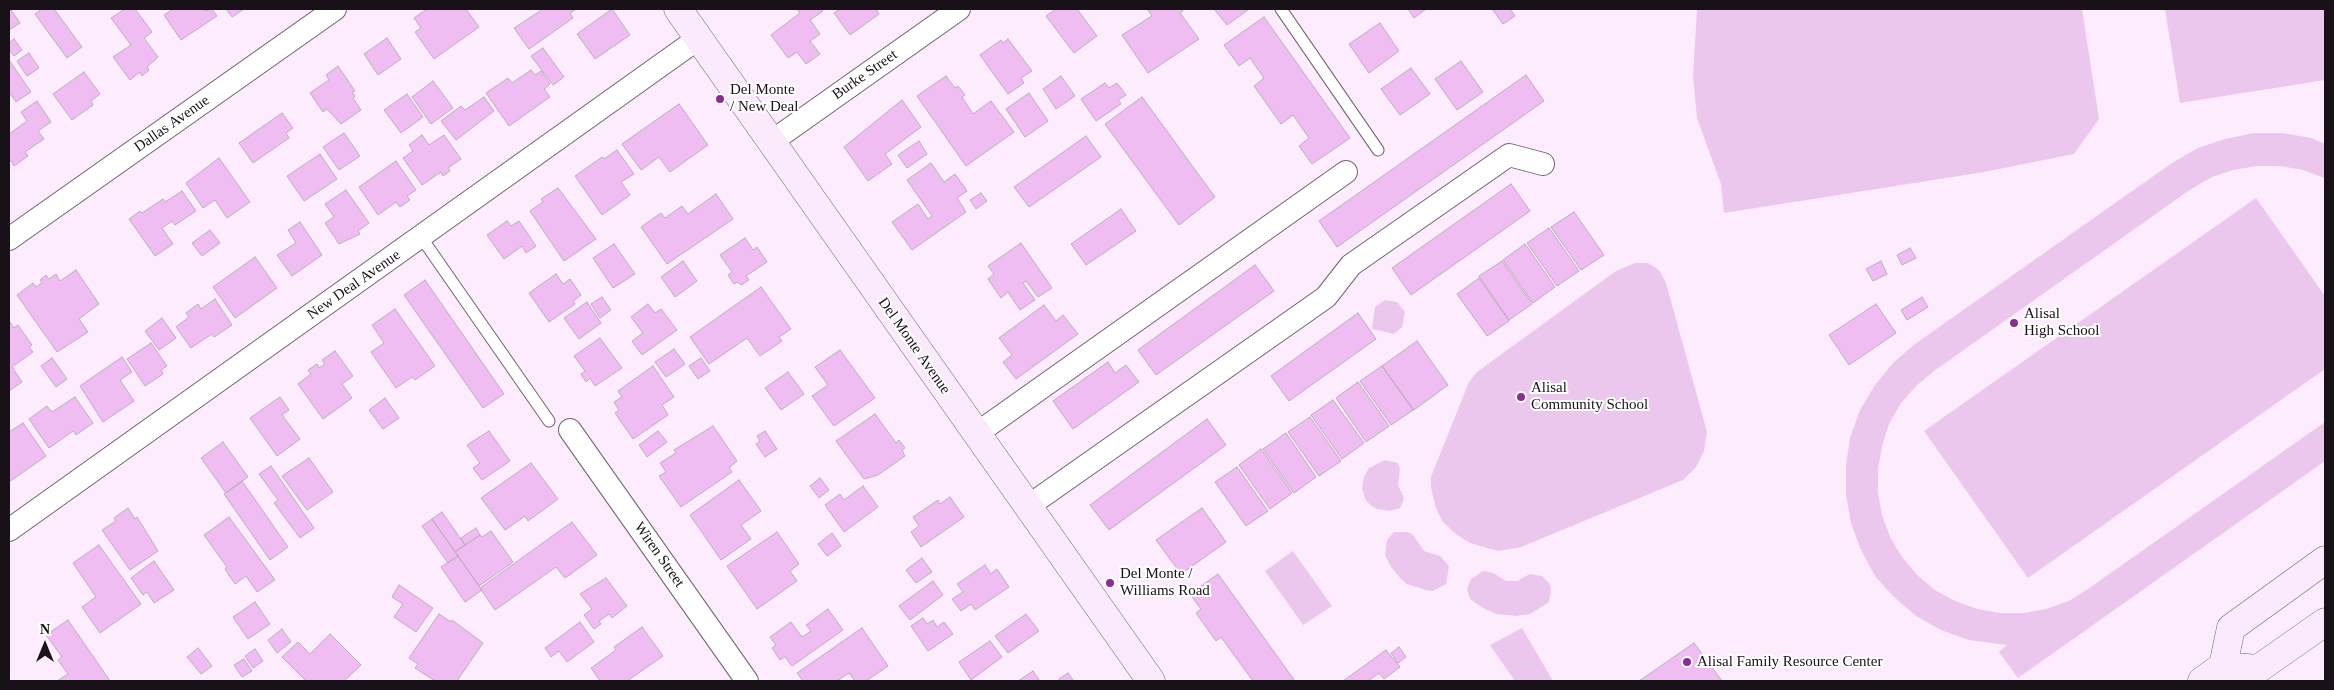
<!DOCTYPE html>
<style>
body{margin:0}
#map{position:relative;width:2334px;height:690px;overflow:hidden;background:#fdebfe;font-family:"Times New Roman",serif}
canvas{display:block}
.frame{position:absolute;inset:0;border:10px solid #181118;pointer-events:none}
.north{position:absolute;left:20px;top:620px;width:50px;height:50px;-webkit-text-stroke:4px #fff;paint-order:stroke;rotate:0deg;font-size:14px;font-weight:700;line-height:20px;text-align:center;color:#181118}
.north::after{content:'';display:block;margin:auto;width:18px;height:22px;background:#181118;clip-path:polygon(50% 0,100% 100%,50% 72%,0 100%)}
</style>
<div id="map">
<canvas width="2334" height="690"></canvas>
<div class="frame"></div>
<div class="north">N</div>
</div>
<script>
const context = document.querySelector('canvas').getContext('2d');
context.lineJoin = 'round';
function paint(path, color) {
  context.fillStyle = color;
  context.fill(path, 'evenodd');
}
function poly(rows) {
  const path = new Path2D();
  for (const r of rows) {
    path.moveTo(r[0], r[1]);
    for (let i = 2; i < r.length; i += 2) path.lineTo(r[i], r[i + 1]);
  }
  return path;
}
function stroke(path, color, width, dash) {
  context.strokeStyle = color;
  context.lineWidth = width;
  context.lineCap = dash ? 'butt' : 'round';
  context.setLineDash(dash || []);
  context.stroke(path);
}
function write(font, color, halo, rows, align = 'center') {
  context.font = font + ' "Times New Roman",serif';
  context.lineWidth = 4;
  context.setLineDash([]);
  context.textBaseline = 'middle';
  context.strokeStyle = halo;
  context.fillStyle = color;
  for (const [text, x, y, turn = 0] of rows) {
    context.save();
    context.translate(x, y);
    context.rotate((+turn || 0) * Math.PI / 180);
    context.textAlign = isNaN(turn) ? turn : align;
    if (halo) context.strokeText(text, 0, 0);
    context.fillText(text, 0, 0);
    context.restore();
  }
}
paint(poly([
 [1697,9,2082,9,2099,119,2074,154,1984,172,1724,213,1721,184,1697,118,1693,76],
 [2165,9,2325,9,2325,80,2180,103],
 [2254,133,2282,133,2311,138,2325,144,2325,178,2303,170,2280,166,2257,166,2233,170,2212,177,2191,189,1934,371,1916,386,1901,403,1889,424,1882,446,1878,469,1878,492,1882,515,1890,537,1902,557,1917,575,1935,590,1955,601,1977,609,2000,613,2024,613,2046,609,2069,601,2088,589,2325,422,2325,461,2018,678,1999,652,2007,645,1969,640,1941,630,1916,616,1894,597,1875,576,1861,550,1851,523,1846,495,1846,466,1850,438,1860,410,1875,385,1893,363,1915,344,2172,163,2198,148,2225,139],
 [2256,198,2325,296,2325,369,2028,578,1924,431],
 [1635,263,1648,263,1659,270,1666,283,1707,432,1704,451,1696,467,1683,480,1521,547,1498,551,1470,543,1457,535,1443,522,1436,508,1431,488,1431,477,1469,382,1477,372,1616,271],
 [1385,300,1397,302,1405,312,1402,327,1394,334,1372,329,1375,307],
 [1385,460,1398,463,1400,469,1398,485,1404,498,1400,508,1390,511,1377,509,1372,506,1366,501,1362,489,1364,477,1369,468],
 [1394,532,1408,532,1413,535,1424,551,1440,556,1449,566,1446,584,1433,591,1426,590,1407,584,1401,579,1391,567,1385,555,1387,540],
 [1293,551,1332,606,1303,625,1265,571],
 [1483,571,1493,573,1506,581,1517,581,1530,574,1542,576,1549,583,1551,589,1549,602,1530,614,1517,616,1497,614,1483,608,1470,599,1467,589,1471,579],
 [1522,628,1553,681,1515,681,1490,645]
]), '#ebc6ed');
const building = poly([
 [42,9,54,9,82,47,67,58,35,14,42,9],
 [125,9,135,9,152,32,144,38,158,57,147,67,149,70,142,76,140,72,130,80,113,57,131,45,111,18,125,9],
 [173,9,203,9,205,11,212,9,217,16,181,40,164,15,173,9],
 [226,9,244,9,232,17,226,9],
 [427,9,466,9,479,27,434,59,415,32,421,28,414,18,427,9],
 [543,9,576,9,570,13,573,18,529,49,514,28,543,9],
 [612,9,630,35,595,59,577,34,612,9],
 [797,9,821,9,823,11,810,20,820,34,810,41,820,54,806,64,797,52,788,58,771,35,800,13,797,9],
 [840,9,876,9,879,14,850,35,834,13,840,9],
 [1056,9,1077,9,1097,36,1074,53,1046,16,1056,9],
 [1147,9,1181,9,1183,11,1180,13,1199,39,1148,73,1122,35,1152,16,1147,9],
 [1214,9,1249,9,1227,25,1214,9],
 [1408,9,1426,9,1414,18,1408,9],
 [1492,9,1510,9,1515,16,1503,24,1492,9],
 [11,10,20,23,9,30,9,12,11,10],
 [1264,17,1350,138,1312,164,1299,146,1309,138,1293,115,1281,124,1254,86,1264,78,1250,58,1239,66,1224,45,1264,17],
 [1380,23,1399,51,1369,73,1349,44,1380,23],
 [387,38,401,59,378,75,364,54,387,38],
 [14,39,22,50,14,56,9,50,9,43,14,39],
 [1008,39,1032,71,1021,78,1024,83,1008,94,980,55,1001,40,1003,43,1008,39],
 [543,48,564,77,553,85,531,56,543,48],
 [29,53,39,68,27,76,17,61,29,53],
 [9,60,31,92,16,102,9,92,9,60],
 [1461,61,1483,92,1457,110,1435,79,1461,61],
 [338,66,355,91,352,92,355,96,353,98,361,110,341,124,327,109,323,112,310,93,329,80,326,75,338,66],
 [1411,68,1430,94,1400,115,1381,89,1411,68],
 [531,70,535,75,541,71,550,84,544,89,550,97,509,126,486,93,508,78,512,83,531,70],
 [84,72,100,94,91,101,93,105,72,120,53,94,84,72],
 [1526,75,1544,101,1337,247,1319,221,1526,75],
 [946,76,955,88,958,86,965,95,962,97,973,114,991,101,1014,132,966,166,917,96,946,76],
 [1061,76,1075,96,1056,109,1043,89,1061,76],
 [433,81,453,108,431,124,412,97,433,81],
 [1105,83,1109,88,1117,83,1126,95,1118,100,1121,104,1096,121,1081,99,1105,83],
 [1029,93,1048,121,1025,137,1006,109,1029,93],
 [407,94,423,117,401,133,384,110,407,94],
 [484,97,494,111,456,140,441,121,461,106,465,110,484,97],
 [1142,97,1215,197,1179,225,1105,124,1142,97],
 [902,100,921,127,885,154,892,164,868,181,844,147,902,100],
 [37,101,51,122,38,131,44,139,25,152,28,156,14,166,9,158,9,134,27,121,21,112,37,101],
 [679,104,708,145,670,172,659,157,641,170,622,144,679,104],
 [282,113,293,128,286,133,289,138,253,163,239,143,282,113],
 [344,133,360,156,339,170,323,147,344,133],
 [422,135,429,145,444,135,461,159,448,168,450,171,443,176,441,172,422,185,403,158,413,151,409,145,422,135],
 [1086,136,1101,157,1029,207,1014,187,1086,136],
 [919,141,927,154,907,168,898,155,919,141],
 [617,150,634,174,621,182,630,195,602,215,575,176,602,157,604,159,617,150],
 [320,154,337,179,304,201,287,176,320,154],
 [219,158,250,202,227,218,215,200,203,208,186,183,219,158],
 [396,161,416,190,407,196,410,200,400,207,396,202,378,215,359,187,396,161],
 [931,163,944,182,955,174,967,191,957,198,966,212,912,250,892,222,918,204,928,219,932,216,907,180,931,163],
 [1511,184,1530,211,1411,295,1392,268,1511,184],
 [558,188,596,239,564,261,530,211,543,202,541,199,558,188],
 [346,190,369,223,358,231,360,234,339,244,325,223,334,217,325,204,346,190],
 [182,191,196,211,175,225,172,221,162,228,173,244,155,256,129,219,140,211,142,213,163,199,165,202,182,191],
 [981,193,987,201,976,209,970,200,981,193],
 [716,194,733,219,667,264,641,227,661,213,665,218,682,206,688,214,716,194],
 [1121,209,1136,231,1086,265,1071,244,1121,209],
 [1574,212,1604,255,1581,270,1551,227,1574,212],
 [507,221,511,226,519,221,536,246,526,253,522,246,504,259,487,235,507,221],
 [300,222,322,255,292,276,277,255,296,243,288,230,300,222],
 [1549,228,1579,271,1557,286,1527,243,1549,228],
 [210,230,220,243,202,256,192,243,210,230],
 [745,238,753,250,757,247,767,262,746,276,749,280,741,285,738,282,734,284,728,275,732,272,720,255,745,238],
 [1021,243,1052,288,1038,297,1026,281,1023,283,1035,300,1020,310,1008,292,1001,298,988,279,994,274,988,266,1021,243],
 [614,244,635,274,613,288,593,258,614,244],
 [1525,244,1555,287,1533,303,1503,260,1525,244],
 [1910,248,1916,258,1902,265,1897,255,1910,248],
 [255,257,277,288,235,318,213,287,255,257],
 [683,261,697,281,675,297,661,277,683,261],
 [1502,261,1532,304,1509,320,1479,276,1502,261],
 [1881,261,1887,274,1873,281,1866,269,1881,261],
 [1255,265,1274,291,1156,375,1138,350,1255,265],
 [76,270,99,304,79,319,88,332,57,352,17,295,33,283,36,287,42,283,40,280,46,275,49,279,56,274,60,281,76,270],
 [556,274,563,284,570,279,581,295,573,301,575,304,549,322,529,293,556,274],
 [1479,278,1509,321,1487,336,1457,294,1479,278],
 [425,280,504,394,483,408,404,295,425,280],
 [761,287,791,329,779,337,782,341,760,356,747,338,709,364,690,337,761,287],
 [602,297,611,310,600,318,591,304,602,297],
 [1922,297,1928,307,1907,320,1901,310,1922,297],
 [215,299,232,325,214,337,212,334,191,348,176,327,189,317,186,313,198,304,201,309,215,299],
 [587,302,601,323,579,339,564,318,587,302],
 [648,304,655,313,661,309,677,330,642,355,632,341,643,333,631,317,648,304],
 [1876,304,1896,333,1849,365,1829,335,1876,304],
 [1044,305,1056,321,1063,315,1078,334,1016,379,1003,362,1012,355,999,338,1044,305],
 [395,309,435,366,415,380,412,377,396,388,371,352,384,343,372,325,395,309],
 [1358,313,1376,339,1289,401,1271,376,1358,313],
 [162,318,176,338,159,350,145,331,162,318],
 [9,321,14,328,18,325,32,345,29,347,33,352,12,367,22,382,9,391,9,321],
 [600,338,622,368,595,386,590,378,586,382,581,374,585,371,574,356,600,338],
 [1417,341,1448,385,1414,410,1382,366,1417,341],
 [151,343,167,366,161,370,163,374,145,386,127,359,151,343],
 [674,349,685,364,666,377,655,362,674,349],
 [840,350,875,398,834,426,812,396,828,385,815,367,840,350],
 [335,351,353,376,342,384,352,398,323,419,298,384,311,374,308,370,317,364,319,368,325,364,322,360,335,351],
 [122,357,132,372,120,380,134,401,103,422,80,386,122,357],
 [52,358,67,379,56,387,41,366,52,358],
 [701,358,710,371,698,379,689,366,701,358],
 [1108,362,1115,373,1126,365,1139,382,1073,429,1053,401,1108,362],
 [653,366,674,397,662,405,668,415,633,439,615,413,619,410,614,402,622,397,618,391,653,366],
 [1382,366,1413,410,1391,425,1360,381,1382,366],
 [788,372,804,394,781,410,765,388,788,372],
 [1358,382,1389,426,1366,442,1336,398,1358,382],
 [75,397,93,423,76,435,73,431,49,448,29,419,47,406,52,412,75,397],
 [280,397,289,410,282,415,300,439,277,456,250,418,280,397],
 [385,398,399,418,383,429,369,410,385,398],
 [1333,400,1364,443,1342,459,1311,415,1333,400],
 [875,414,896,443,899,440,905,448,902,450,905,456,878,475,864,479,836,441,875,414],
 [1310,417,1341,461,1319,476,1288,432,1310,417],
 [1207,419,1226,445,1109,530,1090,505,1207,419],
 [23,423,46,456,9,482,9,432,23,423],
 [713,426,737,461,729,468,732,472,681,507,659,476,666,472,660,463,676,453,674,450,713,426],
 [489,431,510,461,482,480,473,468,480,463,467,445,489,431],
 [658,431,667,442,647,457,639,445,658,431],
 [765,431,777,449,765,457,756,444,760,441,757,436,765,431],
 [1286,433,1316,477,1294,493,1263,449,1286,433],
 [223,442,248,477,226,493,201,458,223,442],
 [1261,449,1292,493,1270,509,1239,465,1261,449],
 [309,458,333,492,307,510,282,476,309,458],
 [531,463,558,499,528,521,525,516,505,530,481,498,531,463],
 [271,466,314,528,300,538,274,503,278,500,259,474,271,466],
 [1237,467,1268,511,1246,526,1215,482,1237,467],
 [820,478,829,490,819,498,810,486,820,478],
 [739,480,761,511,741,525,751,539,721,560,690,515,739,480],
 [242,481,288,547,270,560,224,494,242,481],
 [863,486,878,507,844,532,825,505,840,494,844,500,863,486],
 [950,497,964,517,921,547,911,532,919,526,913,517,938,500,940,504,950,497],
 [128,508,135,519,137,517,158,551,130,570,102,530,116,521,114,518,128,508],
 [1202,508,1226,542,1181,574,1156,540,1202,508],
 [442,512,465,545,455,552,432,519,442,512],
 [229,517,275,580,257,592,246,576,235,584,225,569,227,567,204,535,229,517],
 [432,519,458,556,448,563,422,526,432,519],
 [572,522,597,555,565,578,556,567,495,610,480,588,572,522],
 [476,528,480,535,465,545,461,538,476,528],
 [491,531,513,562,479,586,455,552,480,535,482,537,491,531],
 [777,532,799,564,790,571,797,581,757,609,727,566,777,532],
 [832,533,841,546,827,556,818,544,832,533],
 [99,545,141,604,100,633,82,607,96,597,73,563,99,545],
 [458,556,482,590,465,602,441,567,458,556],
 [922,558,932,572,916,583,906,570,922,558],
 [154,561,174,590,154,603,147,592,143,595,131,578,154,561],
 [985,565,991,574,997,569,1009,587,975,610,971,604,961,611,952,599,963,592,957,584,985,565],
 [1218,574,1295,681,1253,681,1221,637,1216,641,1196,613,1201,609,1190,594,1218,574],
 [606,578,627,606,612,618,609,614,599,621,601,624,594,629,584,615,592,609,580,594,606,578],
 [933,581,943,595,910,620,899,606,933,581],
 [399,585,433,608,416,632,394,617,403,604,392,597,399,585],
 [255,602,270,624,248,639,233,617,255,602],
 [828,609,843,630,792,666,785,657,780,660,772,648,776,645,770,637,791,622,802,637,811,631,806,625,828,609],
 [439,614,451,622,452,620,483,643,457,681,435,681,415,668,418,664,409,658,439,614],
 [1026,614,1039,631,1008,653,995,636,1026,614],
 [923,618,927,624,933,620,937,627,944,622,953,634,928,651,911,626,923,618],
 [68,620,110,681,57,681,68,674,58,660,62,657,46,635,68,620],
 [580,622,594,642,567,662,559,651,551,657,545,648,580,622],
 [642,627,663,656,627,681,600,681,591,668,616,650,614,647,642,627],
 [862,628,888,666,866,681,855,681,849,673,837,681,803,681,797,673,862,628],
 [282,629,291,642,277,653,268,640,282,629],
 [330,634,361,665,344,681,306,681,282,657,298,642,310,654,330,634],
 [990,641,1002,657,971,680,959,662,990,641],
 [1694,643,1722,681,1639,681,1694,643],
 [1399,647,1406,657,1398,663,1391,653,1399,647],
 [198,648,212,666,201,674,187,657,198,648],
 [255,649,263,661,253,668,245,656,255,649],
 [1386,650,1400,667,1384,679,1379,673,1368,681,1343,681,1386,650],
 [244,659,252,671,242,677,234,665,244,659],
 [1033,671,1040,681,1018,681,1033,671],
 [1068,673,1074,681,1060,681,1059,679,1068,673]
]);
paint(building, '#f0bdf3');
stroke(building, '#bdacbe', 1);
const lane = poly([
 [1281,9,1378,150],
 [421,237,549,421]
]);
const street = poly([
 [771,142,959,9],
 [9,239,335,9],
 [570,430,747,681],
 [976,434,1346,172],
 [1027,507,1326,297,1351,265,1509,155,1543,164],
 [9,530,699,38]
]);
const secondary = poly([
 [678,9,1151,681],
 [2223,666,2231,628,2325,560],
 [2202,681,2223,666,2258,669,2325,622]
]);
stroke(lane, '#716171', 13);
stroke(street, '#716171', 24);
stroke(secondary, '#716171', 29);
stroke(lane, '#fff', 11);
stroke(street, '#fff', 22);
stroke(secondary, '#fbe9fc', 28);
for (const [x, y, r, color] of [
 [720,99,5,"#8b2b94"],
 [2014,323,5,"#8b2b94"],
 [1521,397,5,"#8b2b94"],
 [1110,583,5,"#8b2b94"],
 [1687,662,5,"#8b2b94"]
]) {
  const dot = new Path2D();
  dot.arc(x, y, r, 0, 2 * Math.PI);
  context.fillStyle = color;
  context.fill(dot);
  stroke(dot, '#fff', 2);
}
write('15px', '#181118', '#fff', [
 ["Burke Street",865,75,-35],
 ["Dallas Avenue",172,124,-35],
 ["New Deal Avenue",354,285,-35],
 ["Del Monte Avenue",914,346,55],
 ["Wiren Street",659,555,55]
]);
write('15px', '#181118', '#fff', [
 ["Del Monte",730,90],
 ["/ New Deal",730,107],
 ["Alisal",2024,314],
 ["High School",2024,331],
 ["Alisal",1531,388],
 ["Community School",1531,405],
 ["Del Monte /",1120,574],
 ["Williams Road",1120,591],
 ["Alisal Family Resource Center",1697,662]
], 'left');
</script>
